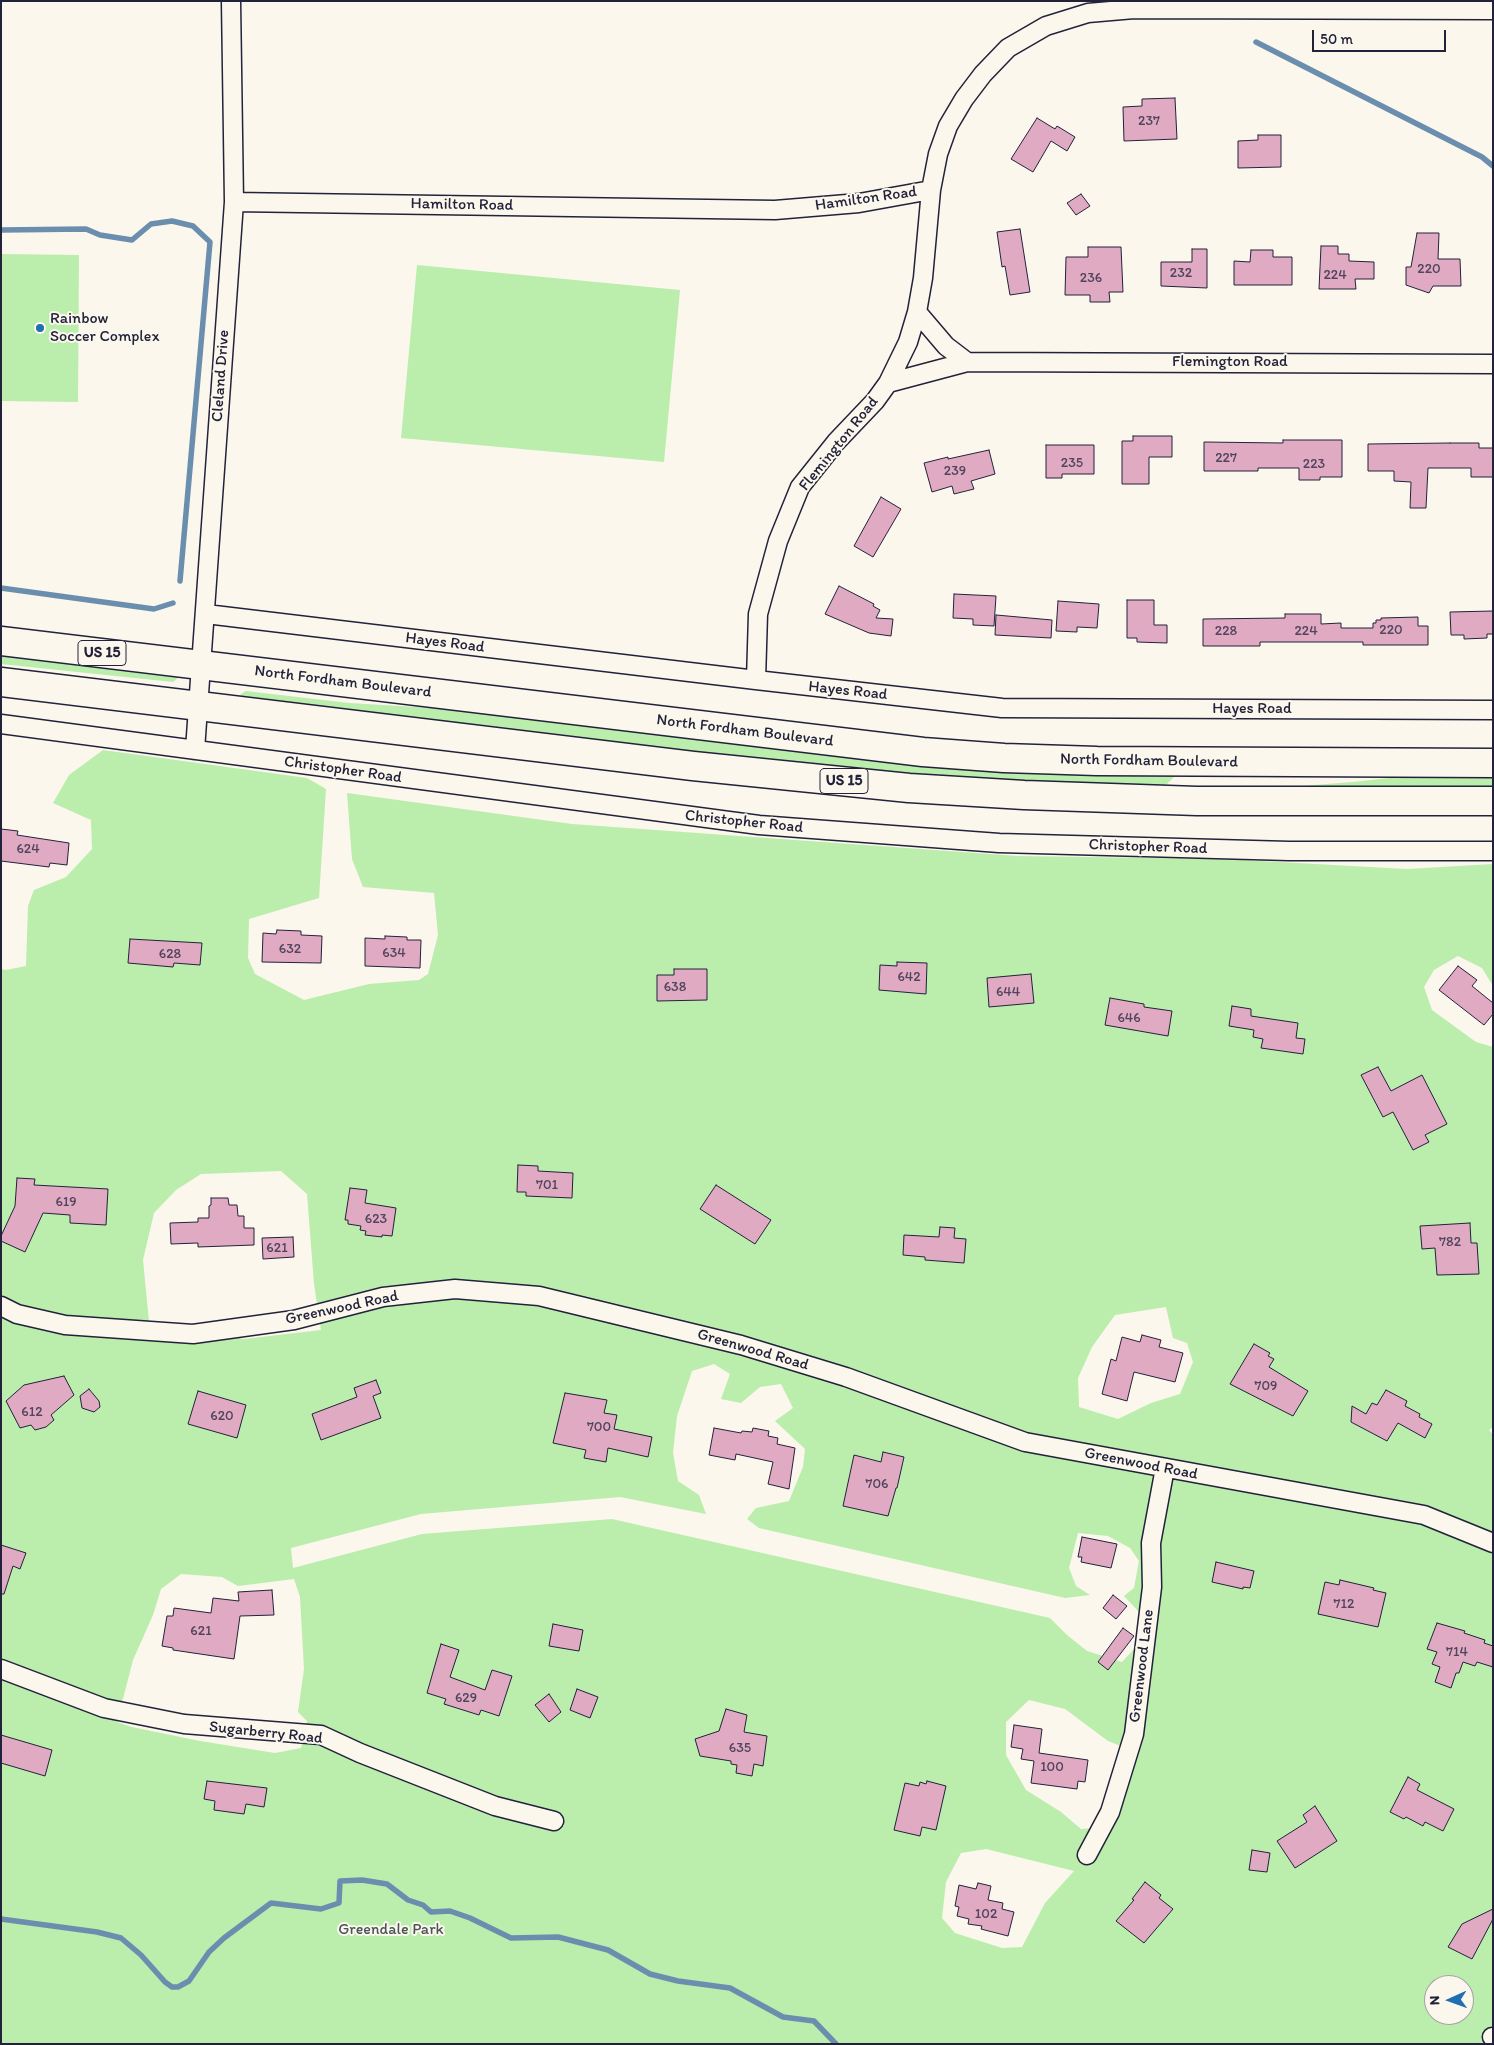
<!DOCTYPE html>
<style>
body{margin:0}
#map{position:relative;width:1494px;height:2045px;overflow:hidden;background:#fbf7ec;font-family:Itim,sans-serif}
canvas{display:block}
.frame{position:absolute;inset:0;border:2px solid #22223b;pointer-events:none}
.north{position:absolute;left:1424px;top:1975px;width:50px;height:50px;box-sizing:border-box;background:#fbf7ec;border:1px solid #a4a2a5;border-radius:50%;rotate:268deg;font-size:14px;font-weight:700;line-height:20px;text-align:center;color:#22223b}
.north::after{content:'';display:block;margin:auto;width:18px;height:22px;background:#1f6fb2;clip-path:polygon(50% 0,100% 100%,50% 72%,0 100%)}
.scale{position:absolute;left:1312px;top:30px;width:134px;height:22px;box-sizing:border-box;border:2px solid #22223b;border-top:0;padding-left:6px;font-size:15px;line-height:18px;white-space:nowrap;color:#22223b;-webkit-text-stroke:4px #fbf7ec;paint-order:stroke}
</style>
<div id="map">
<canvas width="1494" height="2045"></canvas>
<div class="frame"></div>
<div class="north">N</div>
<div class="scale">50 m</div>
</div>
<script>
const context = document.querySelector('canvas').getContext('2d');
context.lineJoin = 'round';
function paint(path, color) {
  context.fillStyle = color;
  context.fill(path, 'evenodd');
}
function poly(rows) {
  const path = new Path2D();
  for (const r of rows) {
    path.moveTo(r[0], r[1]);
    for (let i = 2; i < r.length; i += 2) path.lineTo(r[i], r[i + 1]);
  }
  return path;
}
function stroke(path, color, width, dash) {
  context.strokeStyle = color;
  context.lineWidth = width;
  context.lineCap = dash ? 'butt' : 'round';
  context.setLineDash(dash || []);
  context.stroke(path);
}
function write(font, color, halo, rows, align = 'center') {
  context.font = font + ' Itim,sans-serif';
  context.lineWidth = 4;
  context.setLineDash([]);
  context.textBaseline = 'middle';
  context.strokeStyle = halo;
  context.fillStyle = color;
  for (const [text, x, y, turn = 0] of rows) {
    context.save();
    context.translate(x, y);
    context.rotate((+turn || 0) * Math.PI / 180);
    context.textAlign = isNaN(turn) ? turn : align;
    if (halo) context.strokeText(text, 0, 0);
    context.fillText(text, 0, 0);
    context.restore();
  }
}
paint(poly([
 [1,254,79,255,78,402,1,401],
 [417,265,680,290,664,462,401,438],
 [1,652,177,675,178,678,173,682,1,664],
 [246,691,349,703,467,710,1179,772,1160,791,906,778,240,697,241,694],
 [103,750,307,778,326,789,319,898,249,919,248,958,255,974,304,1000,369,984,419,980,428,974,438,935,434,893,363,887,352,859,347,793,572,824,1018,856,1223,859,1407,869,1493,864,1493,986,1482,968,1458,956,1434,970,1424,987,1432,1010,1476,1042,1493,1047,1493,1427,1489,1430,1493,1435,1493,2044,1,2044,1,969,6,970,26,966,28,906,34,890,66,877,92,849,91,820,53,803,69,775],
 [281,1171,307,1194,314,1284,321,1330,244,1339,149,1322,143,1260,154,1213,176,1190,201,1174],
 [1166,1307,1173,1338,1187,1343,1193,1362,1180,1394,1151,1403,1118,1419,1079,1407,1078,1378,1092,1347,1115,1315],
 [714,1364,730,1374,721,1399,741,1403,760,1387,781,1384,793,1408,775,1421,805,1449,803,1467,789,1501,756,1508,747,1519,759,1528,1065,1598,1090,1595,1076,1586,1069,1568,1078,1533,1108,1536,1130,1548,1139,1561,1134,1588,1124,1596,1140,1613,1135,1648,1122,1662,1087,1651,1067,1635,1050,1618,612,1519,422,1534,293,1568,291,1548,421,1514,620,1497,706,1514,699,1495,678,1481,673,1453,677,1416,692,1371],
 [181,1574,222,1577,238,1586,294,1579,300,1597,304,1669,298,1712,307,1721,301,1748,275,1753,200,1741,132,1727,117,1722,133,1660,153,1615,161,1589],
 [1029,1700,1065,1709,1108,1741,1138,1753,1114,1826,1081,1829,1061,1812,1026,1790,1006,1755,1006,1722],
 [986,1849,1074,1871,1045,1903,1022,1947,1002,1948,955,1933,942,1918,946,1882,961,1853],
 [1434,1985,1464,1985,1464,2015,1434,2015],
 [1493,771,1493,791,1224,792,1353,782,1443,772]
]), '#bbedad');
stroke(poly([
 [1256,42,1482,157,1493,166],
 [1,230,86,229,100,235,132,240,151,224,172,221,193,226,210,242,180,581],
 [1,588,154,609,173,603],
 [1,1919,97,1932,121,1938,141,1955,165,1982,172,1987,178,1987,189,1981,209,1952,224,1938,271,1903,321,1909,339,1903,340,1881,362,1880,387,1884,408,1900,423,1905,431,1912,450,1911,470,1918,511,1938,558,1937,608,1950,650,1974,678,1981,730,1988,783,2017,814,2021,836,2044]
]), '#6b8eaf', 5.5);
const building = poly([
 [1175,98,1177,139,1124,141,1123,107,1142,106,1142,99,1175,98],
 [1037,118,1055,129,1057,126,1075,137,1067,151,1051,141,1033,172,1011,159,1037,118],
 [1258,135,1281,135,1281,167,1238,168,1238,141,1258,140,1258,135],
 [1081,194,1090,206,1076,215,1067,203,1081,194],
 [1020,229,1030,292,1010,295,1005,266,1002,267,997,232,1020,229],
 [1417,233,1439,233,1438,259,1460,259,1461,286,1433,286,1429,293,1406,285,1406,267,1411,267,1417,233],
 [1321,246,1338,246,1338,254,1349,254,1349,261,1374,262,1374,279,1355,279,1356,289,1319,289,1321,246],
 [1088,247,1121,247,1123,292,1109,292,1110,302,1090,302,1090,295,1065,295,1066,257,1088,257,1088,247],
 [1192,249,1207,249,1207,288,1161,286,1161,262,1192,262,1192,249],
 [1251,250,1273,250,1273,257,1292,257,1292,285,1234,285,1234,261,1250,262,1251,250],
 [1133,436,1172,436,1172,457,1149,457,1149,484,1122,484,1122,441,1133,441,1133,436],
 [1283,440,1342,440,1342,477,1320,477,1320,480,1299,480,1299,468,1258,468,1258,471,1204,471,1204,442,1283,443,1283,440],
 [1450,443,1479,443,1479,448,1493,448,1493,477,1471,477,1471,468,1428,468,1426,508,1410,508,1411,482,1394,481,1394,471,1368,471,1368,444,1450,443],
 [1046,445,1094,445,1094,474,1062,474,1062,478,1046,478,1046,445],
 [989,450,995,474,971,481,974,489,954,494,952,486,932,492,924,463,948,457,948,459,989,450],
 [881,497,901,509,873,557,854,546,881,497],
 [839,586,874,604,873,606,880,610,876,618,893,619,891,636,869,633,825,614,839,586],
 [954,594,996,596,994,626,973,625,973,619,953,618,954,594],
 [1127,600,1154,600,1154,625,1167,625,1167,643,1137,642,1137,638,1127,638,1127,600],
 [1058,601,1099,604,1097,628,1077,627,1077,632,1056,631,1058,601],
 [1493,611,1493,634,1487,634,1487,638,1464,639,1464,635,1451,635,1450,612,1493,611],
 [1285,614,1321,614,1321,624,1341,623,1341,628,1373,628,1373,623,1376,623,1376,620,1381,620,1381,618,1418,617,1418,626,1428,626,1428,645,1363,645,1363,642,1260,642,1260,646,1203,646,1203,619,1285,618,1285,614],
 [996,615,1052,620,1051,638,995,635,996,615],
 [1,829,18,831,17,835,69,843,67,865,50,863,49,867,1,861,1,829],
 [277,930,301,931,301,935,322,936,321,963,262,962,263,933,276,934,277,930],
 [385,936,407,937,407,940,421,940,420,968,365,966,365,938,385,939,385,936],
 [130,939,202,943,200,965,174,963,173,967,128,963,130,939],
 [897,962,927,963,926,994,879,990,880,965,897,966,897,962],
 [1458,966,1477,980,1472,986,1493,1003,1493,1014,1484,1025,1439,990,1458,966],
 [674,969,707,969,707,1000,657,1001,657,975,674,975,674,969],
 [1031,974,1034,1003,989,1007,987,978,1031,974],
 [1110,998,1144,1004,1144,1007,1172,1011,1168,1036,1105,1025,1110,998],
 [1232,1006,1251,1009,1251,1016,1298,1023,1296,1038,1305,1039,1303,1054,1261,1048,1263,1039,1253,1037,1254,1030,1229,1026,1232,1006],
 [1378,1067,1391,1091,1422,1075,1447,1124,1425,1135,1429,1142,1413,1150,1393,1112,1383,1117,1361,1075,1378,1067],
 [518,1165,538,1166,538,1171,573,1173,572,1198,526,1196,526,1192,517,1192,518,1165],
 [17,1178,35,1179,34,1185,108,1189,106,1225,70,1223,70,1215,43,1213,25,1252,1,1241,1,1236,15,1206,17,1178],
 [716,1185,771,1220,755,1244,700,1209,716,1185],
 [350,1188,367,1190,365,1203,396,1208,392,1236,382,1235,382,1237,365,1235,366,1231,360,1230,361,1226,348,1224,348,1220,345,1220,350,1188],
 [211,1198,228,1198,229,1205,237,1205,238,1216,244,1216,244,1228,254,1228,254,1245,198,1247,198,1243,171,1244,170,1223,198,1222,198,1218,209,1218,209,1206,211,1205,211,1198],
 [1470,1223,1471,1243,1477,1243,1479,1274,1437,1275,1435,1248,1422,1249,1420,1226,1470,1223],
 [940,1227,955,1228,954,1238,966,1239,964,1263,925,1260,925,1257,903,1255,904,1235,939,1237,940,1227],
 [293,1237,294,1257,263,1259,262,1238,293,1237],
 [1142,1335,1161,1340,1159,1347,1183,1353,1175,1382,1134,1372,1127,1401,1102,1394,1111,1359,1116,1361,1122,1337,1140,1342,1142,1335],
 [1254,1344,1270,1353,1268,1356,1274,1359,1269,1367,1308,1391,1293,1416,1230,1384,1254,1344],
 [64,1376,74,1395,51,1415,54,1420,46,1427,35,1430,31,1425,20,1428,6,1401,24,1385,64,1376],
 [376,1380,381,1393,373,1396,381,1418,321,1440,312,1414,357,1397,354,1388,376,1380],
 [89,1389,99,1401,100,1407,94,1412,82,1408,80,1396,89,1389],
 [1386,1390,1407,1401,1405,1406,1420,1414,1419,1417,1432,1424,1425,1438,1398,1423,1387,1441,1351,1422,1352,1406,1366,1414,1372,1403,1377,1405,1386,1390],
 [198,1391,246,1405,237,1438,188,1424,198,1391],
 [565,1393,607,1400,604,1413,617,1415,614,1429,652,1437,648,1457,608,1448,606,1462,584,1458,586,1450,553,1443,565,1393],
 [714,1428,741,1433,742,1431,752,1432,753,1428,769,1431,768,1436,778,1438,777,1444,795,1448,789,1489,768,1484,773,1462,736,1454,735,1460,709,1455,714,1428],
 [883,1452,904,1457,897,1488,896,1488,888,1516,843,1506,854,1455,881,1462,883,1452],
 [1082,1537,1117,1544,1111,1568,1081,1562,1082,1557,1078,1557,1082,1537],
 [1,1545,26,1553,20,1569,13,1566,4,1594,1,1594,1,1545],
 [1216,1562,1254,1571,1250,1588,1243,1587,1243,1589,1212,1582,1216,1562],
 [1340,1580,1374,1588,1373,1590,1386,1593,1378,1627,1318,1614,1325,1582,1339,1585,1340,1580],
 [272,1590,274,1615,240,1616,234,1659,173,1650,173,1648,162,1646,167,1616,173,1616,174,1608,211,1613,213,1598,239,1601,238,1592,272,1590],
 [1113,1595,1127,1606,1116,1619,1103,1608,1113,1595],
 [1437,1623,1465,1631,1464,1633,1485,1640,1484,1643,1493,1646,1493,1667,1477,1662,1475,1666,1463,1662,1459,1673,1456,1673,1451,1688,1435,1682,1440,1667,1432,1664,1437,1652,1427,1649,1437,1623],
 [553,1624,583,1630,579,1651,549,1646,553,1624],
 [1123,1628,1134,1636,1108,1670,1098,1662,1123,1628],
 [441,1644,459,1650,450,1677,485,1690,492,1670,512,1676,499,1716,481,1710,479,1715,444,1704,446,1699,427,1693,441,1644],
 [577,1689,598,1697,590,1718,570,1710,577,1689],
 [549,1694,561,1712,549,1722,535,1705,549,1694],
 [726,1709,747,1715,744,1732,767,1736,763,1766,754,1764,752,1776,736,1773,737,1765,731,1764,731,1761,700,1756,695,1739,719,1731,726,1709],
 [1014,1725,1042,1729,1039,1753,1088,1760,1085,1782,1078,1781,1077,1789,1031,1783,1034,1761,1021,1759,1023,1749,1011,1747,1014,1725],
 [1,1735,52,1750,45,1776,1,1763,1,1735],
 [1408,1777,1420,1784,1417,1790,1454,1809,1443,1831,1425,1822,1423,1826,1406,1817,1404,1819,1390,1812,1408,1777],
 [207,1781,267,1788,264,1807,246,1804,244,1814,214,1810,215,1801,204,1799,207,1781],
 [927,1781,946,1786,936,1830,922,1827,920,1836,894,1830,905,1783,919,1786,920,1782,926,1784,927,1781],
 [1315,1806,1337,1841,1295,1868,1277,1841,1307,1822,1303,1815,1315,1806],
 [1252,1850,1270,1853,1267,1872,1249,1870,1252,1850],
 [1145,1882,1161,1895,1159,1898,1173,1909,1144,1943,1116,1921,1134,1900,1132,1899,1145,1882],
 [978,1883,991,1886,988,1900,1003,1903,1002,1909,1014,1912,1008,1936,981,1929,982,1926,968,1924,969,1919,957,1916,959,1907,955,1906,959,1885,976,1889,978,1883],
 [1493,1909,1493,1919,1472,1959,1448,1947,1462,1924,1493,1909]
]);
paint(building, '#dfaac2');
stroke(building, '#22223b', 1);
const street = poly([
 [234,202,775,210,859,203,931,190],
 [917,312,946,346,967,362],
 [888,383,967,362,1493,364],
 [206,614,756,680,1002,708,1493,710],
 [756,680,758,614,778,541,800,487,836,442,875,401,888,383,908,342,917,312,923,278,931,190,938,154,948,126,964,99,983,74,1008,48,1046,26,1088,13,1134,9,1493,10],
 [1,724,759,825,999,843,1289,851,1493,851],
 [195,750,234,202,231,1],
 [1,1306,17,1314,65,1325,193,1334,294,1320,383,1297,455,1289,539,1296,741,1345,846,1377,1025,1442,1424,1515,1493,1543],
 [1,1669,104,1708,184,1724,321,1735,360,1753,495,1806,554,1821],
 [1087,1855,1110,1812,1134,1734,1152,1587,1151,1543,1165,1468],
 [1492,2037,1493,2037]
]);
const highway = poly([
 [1,641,923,752,1004,758,1097,761,1493,763],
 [1,682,693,766,909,788,1024,795,1197,801,1493,801]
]);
stroke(street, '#22223b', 21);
stroke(highway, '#22223b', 31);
stroke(street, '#fbf7ec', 18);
stroke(highway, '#fbf7ec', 28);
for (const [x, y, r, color] of [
 [40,328,5,"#1f6fb2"]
]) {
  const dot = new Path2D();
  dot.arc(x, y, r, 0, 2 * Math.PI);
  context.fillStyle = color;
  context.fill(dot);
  stroke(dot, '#fbf7ec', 2);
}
write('14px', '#51445d', null, [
 ["237",1149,121],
 ["220",1429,269],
 ["232",1181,273],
 ["224",1335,275],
 ["236",1091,278],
 ["227",1226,458],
 ["235",1072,463],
 ["223",1314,464],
 ["239",955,471],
 ["220",1391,630],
 ["228",1226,631],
 ["224",1306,631],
 ["624",28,849],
 ["632",290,949],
 ["634",394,953],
 ["628",170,954],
 ["642",909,977],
 ["638",675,987],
 ["644",1008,992],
 ["646",1129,1018],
 ["701",547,1185],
 ["619",66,1202],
 ["623",376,1219],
 ["782",1450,1242],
 ["621",277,1248],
 ["709",1266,1386],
 ["612",32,1412],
 ["620",222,1416],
 ["700",599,1427],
 ["706",877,1484],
 ["712",1344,1604],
 ["621",201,1631],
 ["714",1457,1652],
 ["629",466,1698],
 ["635",740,1748],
 ["100",1052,1767],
 ["102",986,1914]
]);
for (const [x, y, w] of [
 [102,653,48],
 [844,781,48]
]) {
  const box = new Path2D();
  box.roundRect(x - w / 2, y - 12.5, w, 25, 4);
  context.fillStyle = '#fbf7ec';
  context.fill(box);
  stroke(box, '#22223b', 1);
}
write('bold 15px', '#22223b', null, [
 ["US 15",102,653],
 ["US 15",844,781]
]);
write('16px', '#22223b', '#fbf7ec', [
 ["Hamilton Road",866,199,-8],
 ["Hamilton Road",462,205,1],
 ["Flemington Road",1230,362],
 ["Cleland Drive",221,376,-86],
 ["Flemington Road",839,444,-51],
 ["Hayes Road",445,643,7],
 ["North Fordham Boulevard",343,682,7],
 ["Hayes Road",848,691,6],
 ["Hayes Road",1252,709],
 ["North Fordham Boulevard",745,731,7],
 ["North Fordham Boulevard",1149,761,1],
 ["Christopher Road",343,770,8],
 ["Christopher Road",744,822,6],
 ["Christopher Road",1148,847,2],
 ["Greenwood Road",342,1308,-12],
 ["Greenwood Road",753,1350,16],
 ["Greenwood Road",1141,1464,11],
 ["Greenwood Lane",1142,1666,-83],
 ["Sugarberry Road",266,1733,6]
]);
write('16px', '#22223b', '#fbf7ec', [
 ["Rainbow",50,319],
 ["Soccer Complex",50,337]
], 'left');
write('16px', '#485558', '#fbf7ec', [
 ["Greendale Park",391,1930]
]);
</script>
